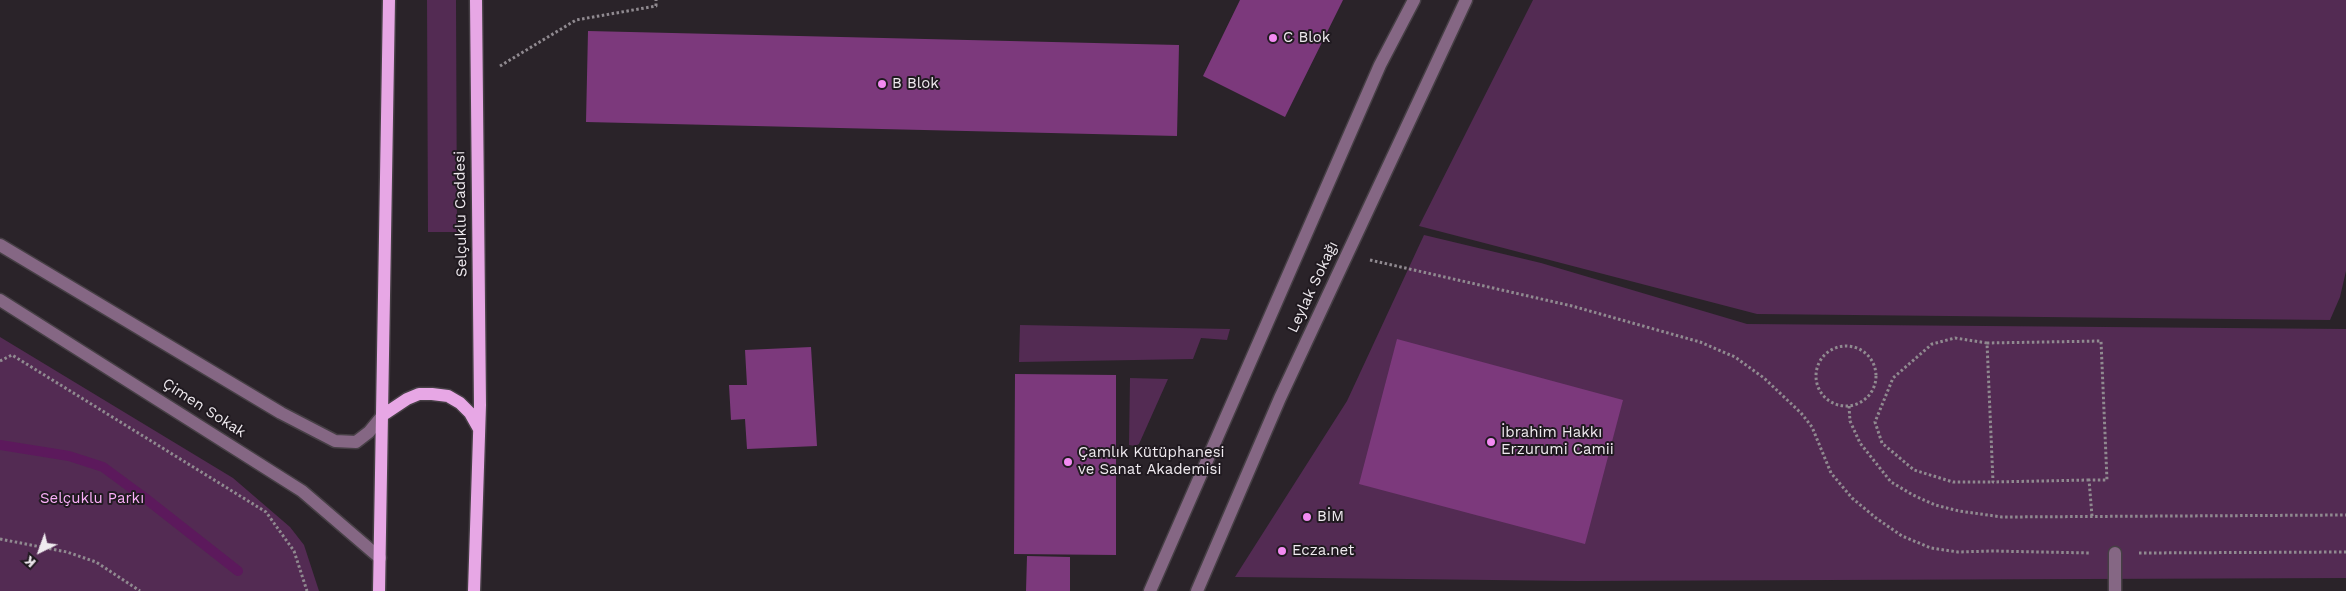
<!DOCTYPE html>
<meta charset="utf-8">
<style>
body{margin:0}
#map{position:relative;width:2346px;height:591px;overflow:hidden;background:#2a2329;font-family:"Work Sans",sans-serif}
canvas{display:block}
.north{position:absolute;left:15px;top:526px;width:50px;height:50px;-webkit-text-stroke:4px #201a20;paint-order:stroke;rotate:222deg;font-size:14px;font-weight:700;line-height:20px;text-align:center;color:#efeaef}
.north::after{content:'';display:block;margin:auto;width:18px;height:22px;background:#efeaef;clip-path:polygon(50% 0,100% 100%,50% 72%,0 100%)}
</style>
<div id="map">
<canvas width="2346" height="591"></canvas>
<div class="north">K</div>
</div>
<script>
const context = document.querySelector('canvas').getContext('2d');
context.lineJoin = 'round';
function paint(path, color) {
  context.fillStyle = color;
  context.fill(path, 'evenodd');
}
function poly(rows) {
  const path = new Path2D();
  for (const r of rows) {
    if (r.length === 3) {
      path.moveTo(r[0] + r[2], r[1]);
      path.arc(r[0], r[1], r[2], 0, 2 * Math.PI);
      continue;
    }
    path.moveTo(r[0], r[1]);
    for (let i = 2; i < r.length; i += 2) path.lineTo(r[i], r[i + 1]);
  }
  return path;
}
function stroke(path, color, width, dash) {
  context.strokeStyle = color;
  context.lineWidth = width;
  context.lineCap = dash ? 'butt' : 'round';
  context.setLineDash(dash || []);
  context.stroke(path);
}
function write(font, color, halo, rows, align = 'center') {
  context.font = font + ' "Work Sans",sans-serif';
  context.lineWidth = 4;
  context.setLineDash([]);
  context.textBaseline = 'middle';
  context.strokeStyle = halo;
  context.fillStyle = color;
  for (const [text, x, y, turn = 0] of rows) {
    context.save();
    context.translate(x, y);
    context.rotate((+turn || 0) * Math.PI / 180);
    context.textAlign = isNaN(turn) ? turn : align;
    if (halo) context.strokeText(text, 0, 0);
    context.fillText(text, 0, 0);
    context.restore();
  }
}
paint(poly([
 [427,0,456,0,457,232,428,232],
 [1533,0,2346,0,2346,271,2340,297,2330,320,1757,314,1419,226],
 [1424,235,1541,263,1747,324,2346,329,2346,578,1577,581,1235,577,1347,401],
 [1020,325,1230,329,1227,340,1201,338,1193,359,1019,362],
 [0,337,233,478,290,527,304,545,319,591,0,591],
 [1130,378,1168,379,1139,444,1135,446,1129,445]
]), '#532b53');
stroke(poly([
 [0,445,69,456,103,467,145,498,238,571]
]), '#5c195c', 10);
paint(poly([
 [1240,0,1343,0,1285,117,1203,76],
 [588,31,1179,45,1177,136,586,122],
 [1397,339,1623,400,1585,544,1359,484],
 [811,347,817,446,747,449,745,419,731,420,729,385,747,385,745,350],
 [1015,374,1116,375,1116,555,1014,554],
 [1027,556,1070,557,1070,591,1026,591]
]), '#7c397c');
const minor = poly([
 [0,245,281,413,335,441,356,442,369,432,383,415],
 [0,300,302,491,380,558],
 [1150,591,1380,65,1414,0],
 [1197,591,1280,398,1466,0],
 [2115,591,2115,553]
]);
const major = poly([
 [383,415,407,399,419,394,432,394,448,396,460,403,470,413,479,429],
 [379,591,389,0],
 [474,591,480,405,476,0]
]);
stroke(minor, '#463f45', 15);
stroke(major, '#463f45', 15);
stroke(poly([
 [500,66,576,20,656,6,656,0],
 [1370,260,1572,306,1700,342,1735,357,1764,378,1801,413,1812,427,1831,473,1852,498,1876,518,1902,536,1931,548,1958,552,1993,551,2090,553],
 [1987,343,1955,338,1932,344,1893,378,1875,422,1882,443,1914,470,1953,482,1993,482],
 [1846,376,30],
 [0,361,12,355,266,512,294,551,307,591],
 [1849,406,1850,421,1860,443,1891,482,1913,495,1935,505,1959,511,2002,517,2346,515],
 [2089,480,1993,482,1987,343,2101,341,2107,480,2089,480,2092,516],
 [0,539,67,552,96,562,140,591],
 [2139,553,2346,552]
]), '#908a90', 3, [2.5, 2.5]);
stroke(minor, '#856784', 12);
stroke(major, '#e7a7e5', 12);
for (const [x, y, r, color] of [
 [1273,38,5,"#f38af2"],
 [882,84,5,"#f38af2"],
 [1491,442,5,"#f38af2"],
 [1068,462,5,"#f38af2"],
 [1307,517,5,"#f38af2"],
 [1282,551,5,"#f38af2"]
]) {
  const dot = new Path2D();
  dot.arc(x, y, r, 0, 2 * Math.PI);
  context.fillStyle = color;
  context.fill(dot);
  stroke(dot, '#201a20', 2);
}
write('15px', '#efeaef', '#201a20', [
 ["C Blok",1283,38],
 ["B Blok",892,84],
 ["İbrahim Hakkı",1501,433],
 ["Erzurumi Camii",1501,450],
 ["Çamlık Kütüphanesi",1078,453],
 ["ve Sanat Akademisi",1078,470],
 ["BİM",1317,517],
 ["Ecza.net",1292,551]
], 'left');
write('15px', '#efeaef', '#201a20', [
 ["Selçuklu Caddesi",461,214,-91],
 ["Leylak Sokağı",1313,287,-65],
 ["Çimen Sokak",204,408,33]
]);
write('15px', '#fbb0f9', '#201a20', [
 ["Selçuklu Parkı",92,499]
]);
</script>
